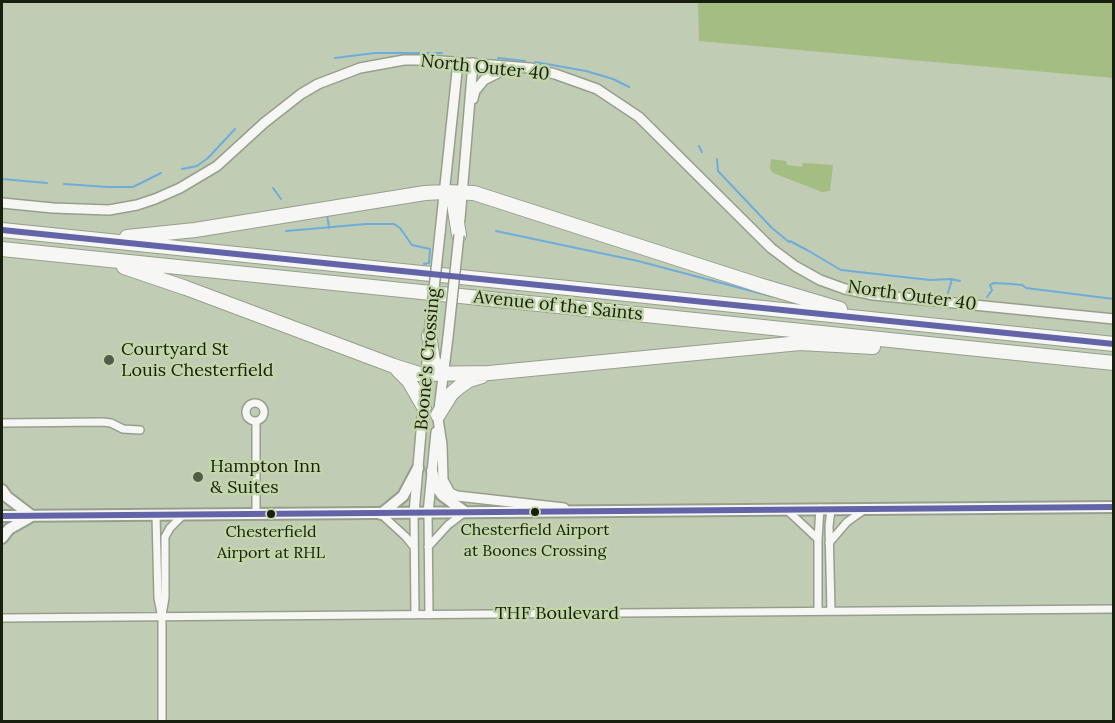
<!DOCTYPE html>
<style>
body{margin:0}
#map{position:relative;width:1115px;height:723px;overflow:hidden;background:#c1ccb4;font-family:Lora,serif}
canvas{display:block}
.frame{position:absolute;inset:0;border:3px solid #181f0f;pointer-events:none}
</style>
<div id="map">
<canvas width="1115" height="723"></canvas>
<div class="frame"></div>
</div>
<script>
const context = document.querySelector('canvas').getContext('2d');
context.lineJoin = 'round';
function paint(path, color) {
  context.fillStyle = color;
  context.fill(path, 'evenodd');
}
function poly(rows) {
  const path = new Path2D();
  for (const r of rows) {
    if (r.length === 3) {
      path.moveTo(r[0] + r[2], r[1]);
      path.arc(r[0], r[1], r[2], 0, 2 * Math.PI);
      continue;
    }
    path.moveTo(r[0], r[1]);
    for (let i = 2; i < r.length; i += 2) path.lineTo(r[i], r[i + 1]);
  }
  return path;
}
function stroke(path, color, width, dash) {
  context.strokeStyle = color;
  context.lineWidth = width;
  context.lineCap = dash ? 'butt' : 'round';
  context.setLineDash(dash || []);
  context.stroke(path);
}
function write(font, color, halo, rows, align = 'center') {
  context.font = font + ' Lora,serif';
  context.lineWidth = 5;
  context.setLineDash([]);
  context.textBaseline = 'middle';
  context.strokeStyle = halo;
  context.fillStyle = color;
  for (const [text, x, y, turn = 0] of rows) {
    context.save();
    context.translate(x, y);
    context.rotate((+turn || 0) * Math.PI / 180);
    context.textAlign = isNaN(turn) ? turn : align;
    if (halo) context.strokeText(text, 0, 0);
    context.fillText(text, 0, 0);
    context.restore();
  }
}
paint(poly([
 [698,2,1113,2,1113,78,699,41],
 [771,159,786,161,787,165,802,167,803,163,833,165,830,191,822,192,773,173,770,169]
]), '#a4bd82');
stroke(poly([
 [335,58,375,53,442,53],
 [498,58,525,61],
 [535,62,586,71,613,79,629,87],
 [699,146,702,152],
 [717,159,718,171,772,228,789,242,790,241,807,250,841,270,930,280,951,279,960,281],
 [182,169,197,166,208,158,235,129],
 [2,179,47,183],
 [64,184,108,187,133,187,161,173],
 [273,188,281,199],
 [327,214,329,228],
 [286,231,366,224,394,224,400,228,412,245,430,249,429,263,424,264],
 [496,231,638,261,774,297],
 [948,293,952,279],
 [987,297,992,290,990,285,994,283,1012,284,1022,285,1026,288,1114,299]
]), '#6eadda', 2);
const minor = poly([
 [255,412,9],
 [256,421,256,514],
 [2,423,103,422,111,423,123,429,140,430],
 [787,510,818,539],
 [414,513,415,615],
 [428,513,429,615],
 [381,514,406,537,414,547],
 [156,515,158,598,161,613],
 [829,543,847,522,864,510],
 [428,547,448,525,465,512],
 [818,611,818,539,820,508],
 [831,611,829,526,831,510],
 [2,618,1114,609],
 [162,722,162,615,165,598,165,537,170,528,183,515]
]);
const tertiary = poly([
 [473,99,475,91,484,80,508,68],
 [2,203,53,208,109,210,137,205,155,199,180,188,217,166,264,123,301,94,318,84,360,68,404,60,428,60,530,68,555,74,597,89,639,117,771,248,795,266,820,280,845,289,874,295,1114,319],
 [460,219,473,63],
 [440,233,458,62],
 [439,409,448,337],
 [438,419,442,445,443,480,450,493,457,496,564,508],
 [414,513,428,351],
 [428,513,436,432]
]);
const primary = poly([
 [432,471,436,486,442,495,465,512],
 [2,490,7,497,32,516],
 [381,514,403,496,418,468],
 [2,516,1114,507],
 [2,538,9,529,32,516]
]);
const motorway = poly([
 [444,192,452,199,454,204,459,235],
 [2,230,1114,344],
 [127,237,195,230,425,193,444,192,474,193,759,285,840,309],
 [2,249,1114,363],
 [124,267,186,288,394,366,419,374,489,373,800,343,873,347],
 [429,335,433,361,444,374],
 [398,370,409,381,424,407],
 [438,415,451,394,459,387,469,380,482,376]
]);
stroke(minor, '#979f8c', 10);
stroke(tertiary, '#979f8c', 12);
stroke(primary, '#979f8c', 14);
stroke(motorway, '#979f8c', 16);
stroke(minor, '#f6f7f4', 7);
stroke(tertiary, '#f6f7f4', 9);
stroke(primary, '#f6f7f4', 10);
stroke(motorway, '#f6f7f4', 14);
const tertiaryBridge = poly([
 [429,335,440,233],
 [448,337,459,235]
]);
stroke(tertiaryBridge, '#979f8c', 12, []);
stroke(tertiaryBridge, '#f6f7f4', 9);
stroke(poly([
 [2,230,1114,344],
 [2,516,1114,507]
]), '#6364a8', 6);
for (const [x, y, r, color] of [
 [109,360,6,"#535c49"],
 [198,477,6,"#535c49"],
 [535,512,5,"#181f0f"],
 [271,514,5,"#181f0f"]
]) {
  const dot = new Path2D();
  dot.arc(x, y, r, 0, 2 * Math.PI);
  context.fillStyle = color;
  context.fill(dot);
  stroke(dot, '#c2d6aa', 2);
}
write('16px', '#181f0f', '#c2d6aa', [
 ["Chesterfield Airport",535,530],
 ["at Boones Crossing",535,551],
 ["Chesterfield",271,532],
 ["Airport at RHL",271,553]
]);
write('18px', '#181f0f', '#c2d6aa', [
 ["North Outer 40",485,68,6],
 ["North Outer 40",912,296,8],
 ["Avenue of the Saints",558,306,6],
 ["Boone's Crossing",428,359,-85],
 ["THF Boulevard",557,614]
]);
write('18px', '#181f0f', '#c2d6aa', [
 ["Courtyard St",121,350],
 ["Louis Chesterfield",121,371],
 ["Hampton Inn",210,467],
 ["& Suites",210,488]
], 'left');
</script>
